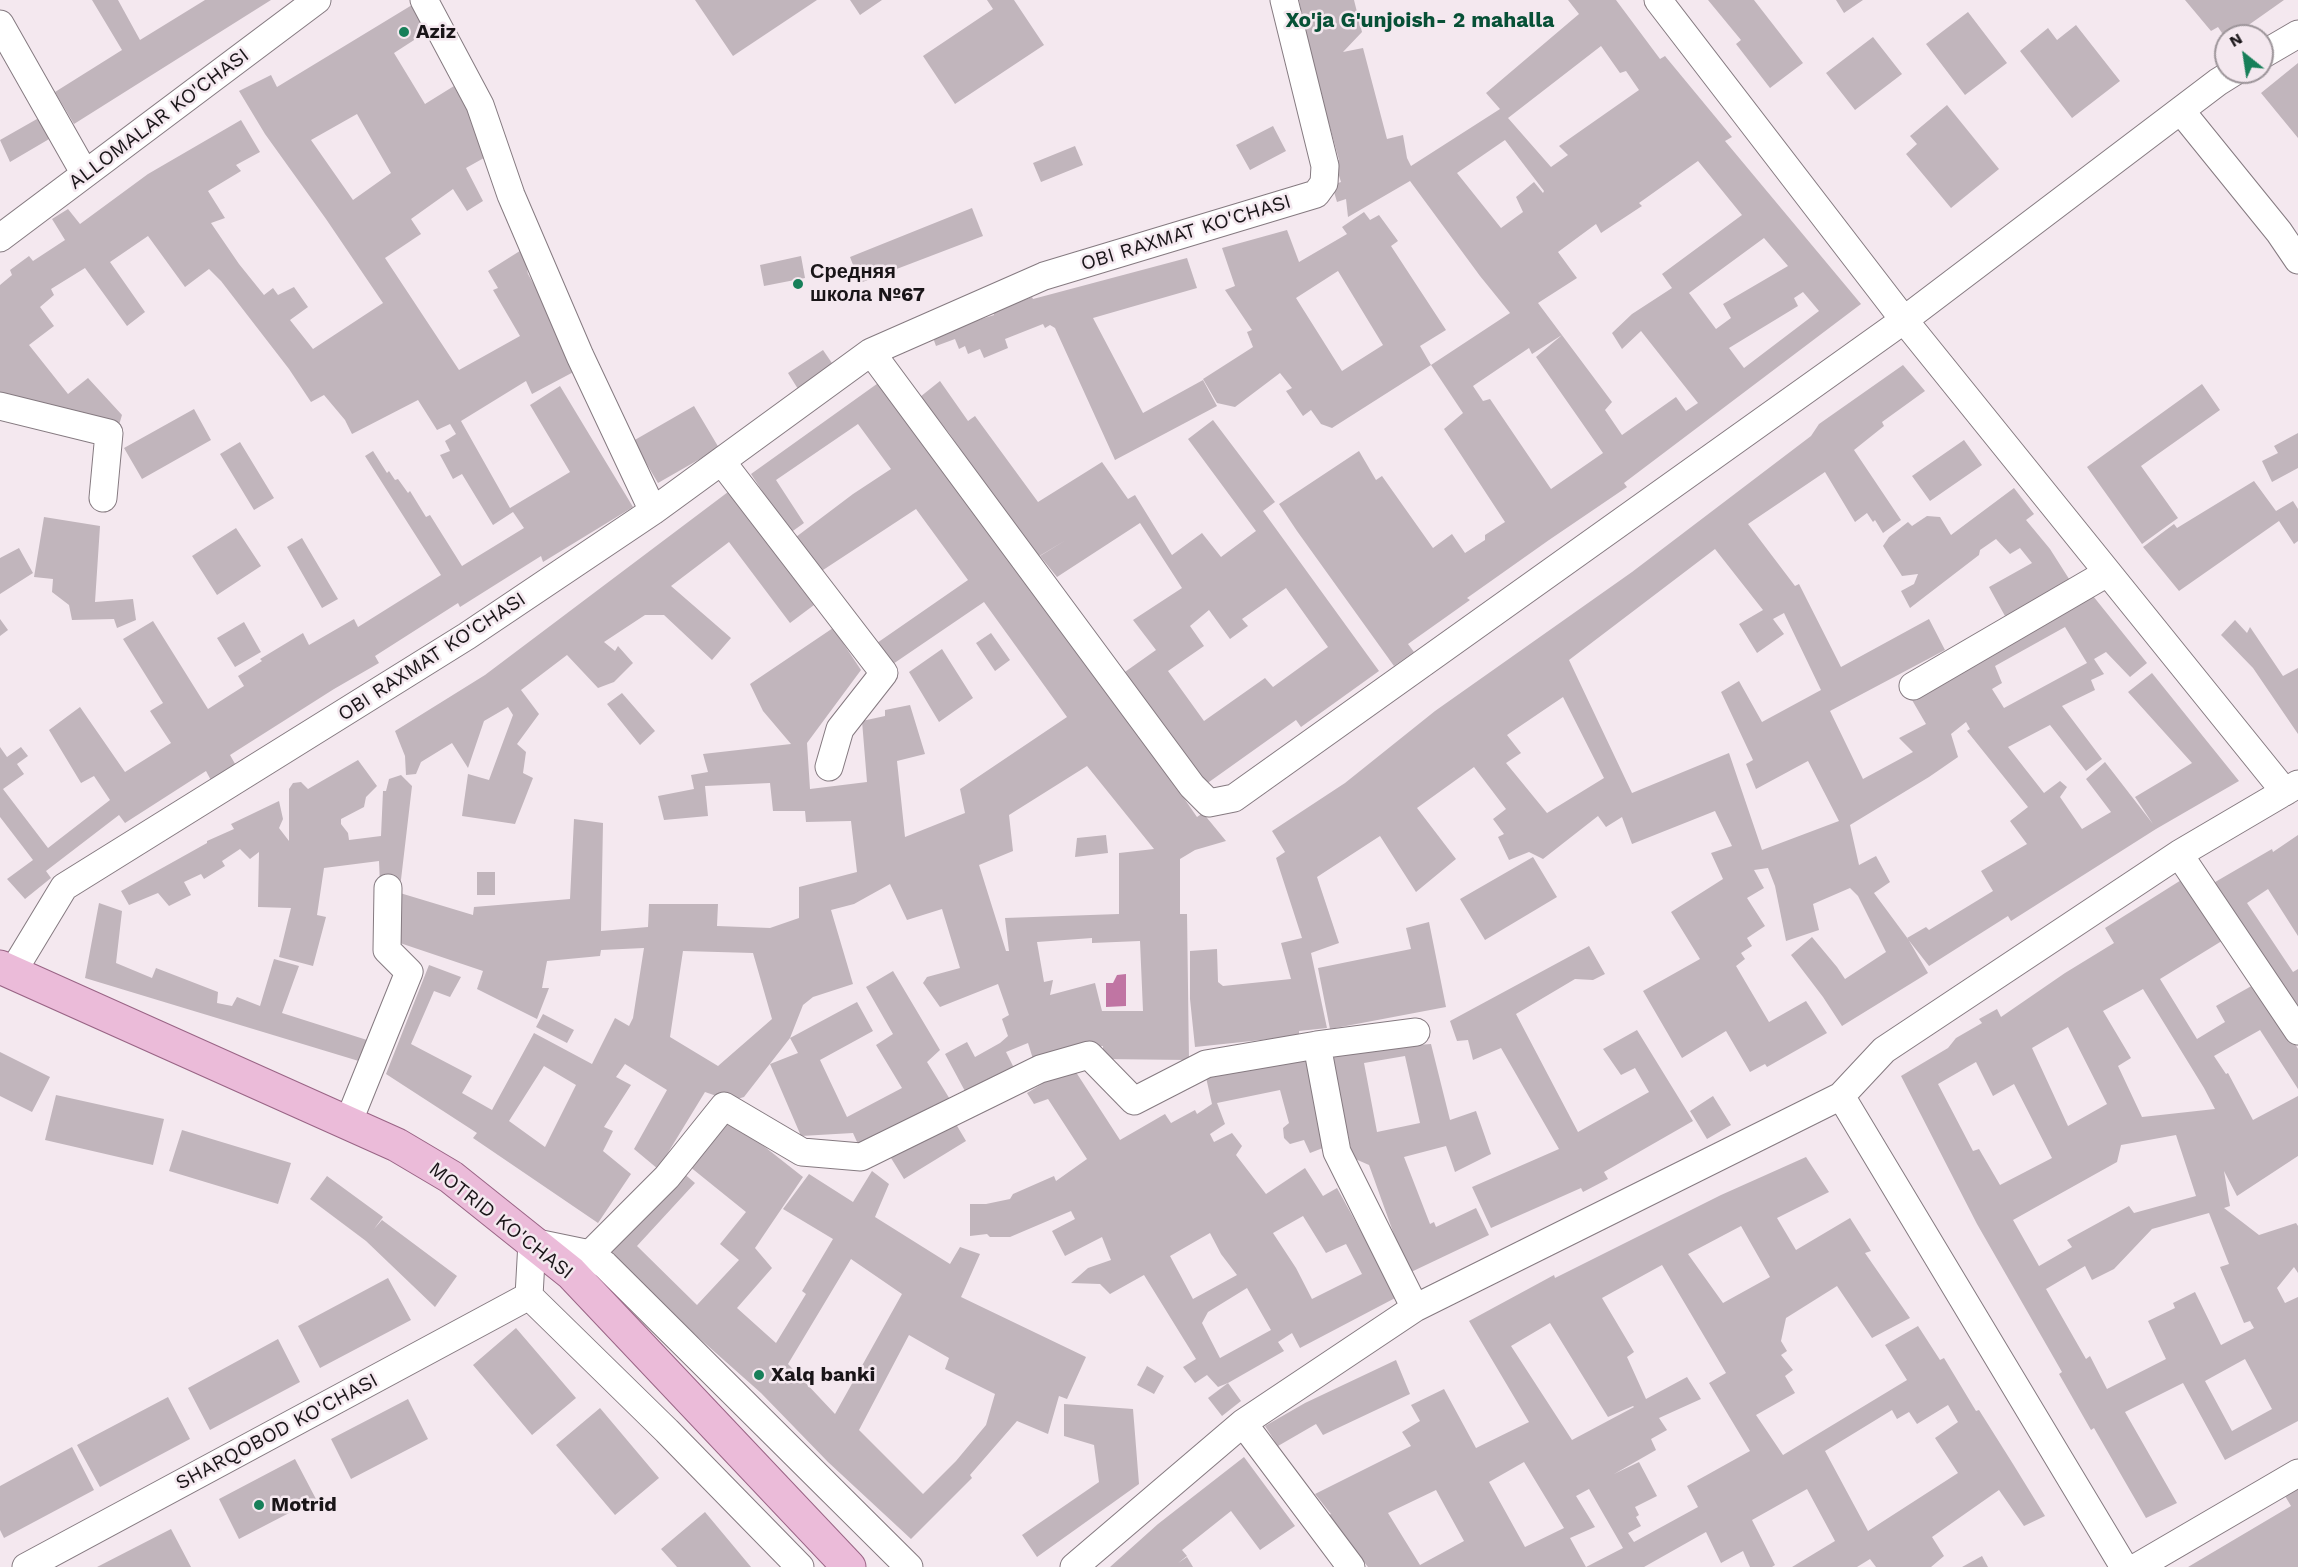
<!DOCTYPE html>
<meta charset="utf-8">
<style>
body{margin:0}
#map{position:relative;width:2298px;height:1567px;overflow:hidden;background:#f4e8ef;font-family:"Work Sans",sans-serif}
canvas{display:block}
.north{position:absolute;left:2214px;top:24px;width:60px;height:60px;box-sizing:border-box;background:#f4e8ef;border:2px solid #9c9499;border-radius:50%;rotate:330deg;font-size:16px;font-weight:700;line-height:24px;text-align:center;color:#191518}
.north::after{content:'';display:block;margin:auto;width:21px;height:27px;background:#177f59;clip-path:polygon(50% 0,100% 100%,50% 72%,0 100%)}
</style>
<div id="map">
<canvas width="2298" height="1567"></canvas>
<div class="north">N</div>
</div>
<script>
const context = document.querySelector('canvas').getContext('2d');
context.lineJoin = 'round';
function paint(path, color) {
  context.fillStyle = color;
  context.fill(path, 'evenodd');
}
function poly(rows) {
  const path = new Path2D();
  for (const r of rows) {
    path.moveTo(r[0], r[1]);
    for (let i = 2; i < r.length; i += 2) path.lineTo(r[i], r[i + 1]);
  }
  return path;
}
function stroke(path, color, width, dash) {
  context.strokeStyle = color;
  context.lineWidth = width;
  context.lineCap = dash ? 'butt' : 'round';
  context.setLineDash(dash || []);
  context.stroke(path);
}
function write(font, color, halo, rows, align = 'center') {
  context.font = font + ' "Work Sans",sans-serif';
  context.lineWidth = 5;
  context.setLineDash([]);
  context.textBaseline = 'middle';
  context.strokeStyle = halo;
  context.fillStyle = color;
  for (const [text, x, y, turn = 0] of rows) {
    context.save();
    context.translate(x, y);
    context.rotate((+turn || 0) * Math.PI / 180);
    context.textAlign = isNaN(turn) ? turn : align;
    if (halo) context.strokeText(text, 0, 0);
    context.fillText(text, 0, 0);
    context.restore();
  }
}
paint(poly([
 [1126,974,1126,1006,1106,1007,1106,983,1113,983,1117,975]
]), '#c075a3');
paint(poly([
 [92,0,118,0,140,40,205,0,271,0,74,124,55,92,122,50],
 [695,0,817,0,733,56],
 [850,0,882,0,860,15],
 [987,0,1014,0,1044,45,955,104,923,56,993,9],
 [1299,0,1354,0,1362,32,1343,52,1363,48,1387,139,1403,135,1407,158,1411,166,1500,109,1486,93,1579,14,1568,0,1616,0,1660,59,1665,56,1732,137,1725,141,1861,304,1624,483,1627,487,1549,540,1467,598,1470,600,1408,644,1414,652,1394,666,1297,531,1279,504,1359,451,1376,480,1382,476,1433,548,1452,534,1465,553,1485,540,1485,535,1505,522,1444,429,1463,413,1431,365,1510,313,1480,276,1410,181,1348,217,1346,199,1337,202,1332,185,1341,182,1334,160,1339,160,1311,58],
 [1601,46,1620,73,1626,71,1639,90,1559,146,1568,155,1551,167,1508,118],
 [1505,140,1544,191,1543,193,1534,182,1516,197,1523,212,1501,228,1457,173],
 [1698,161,1742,215,1662,274,1672,288,1632,314,1612,333,1622,349,1641,331,1698,403,1686,411,1676,397,1622,435,1605,410,1612,402,1538,303,1577,278,1558,252,1596,224,1601,233,1642,206,1639,203],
 [1764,238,1788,266,1723,304,1731,318,1716,329,1689,293],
 [1803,292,1819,311,1744,368,1729,348,1798,306,1794,298],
 [1562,335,1536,357,1603,453,1551,489,1490,399,1483,401,1473,386,1529,348,1532,354],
 [1708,0,1754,0,1803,63,1770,88,1736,44,1741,40],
 [1836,0,1863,0,1844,13],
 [2185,0,2284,0,2233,36,2224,36,2218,27,2211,31],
 [412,5,428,31,394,53,425,104,454,86,491,154,466,168,483,201,467,211,453,189,411,219,421,234,385,258,459,370,520,336,493,290,498,288,488,271,523,249,528,274,581,368,532,394,526,381,461,421,510,508,570,472,530,405,560,386,633,507,543,562,541,556,460,607,458,603,375,656,379,663,334,689,230,755,238,769,213,784,206,771,125,823,119,815,46,871,51,878,25,899,7,879,33,860,0,817,0,747,7,757,21,747,28,756,17,764,24,774,3,789,48,848,110,800,94,776,81,783,49,730,80,707,125,772,171,743,150,711,163,703,123,639,153,621,208,709,244,686,238,676,262,661,260,659,303,633,309,645,354,619,358,627,441,575,365,456,373,451,387,473,389,471,395,480,398,479,408,493,410,491,426,517,430,515,462,566,524,528,513,512,493,525,462,474,453,479,440,455,450,451,445,441,456,434,450,424,437,430,418,400,352,434,345,420,324,395,311,402,289,369,221,281,209,269,185,287,148,236,110,262,145,312,127,326,85,268,51,289,54,295,40,307,54,326,29,345,68,394,88,378,122,415,119,425,0,403,0,285,12,275,10,270,29,256,33,261,65,240,52,219,68,209,80,224,148,174,241,120,260,152,236,165,241,171,208,191,225,218,211,223,239,264,264,295,273,288,278,295,294,287,308,307,290,320,313,349,383,303,326,219,265,134,239,91,271,75,277,87],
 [357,114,391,173,353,200,311,140],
 [1968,12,2007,63,1965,95,1926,44],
 [2076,25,2120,81,2072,118,2020,51,2048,28,2057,40],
 [1873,37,1902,74,1855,110,1826,73],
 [2298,63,2298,138,2261,93],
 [1947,105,1999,169,1951,208,1906,154,1917,144,1910,136],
 [44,115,56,135,10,162,0,140],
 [1273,126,1286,151,1250,170,1236,145],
 [1075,146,1083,165,1041,182,1033,163],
 [972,208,983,236,860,283,850,257],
 [1364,212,1370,220,1379,215,1398,241,1391,246,1446,330,1420,346,1431,365,1332,428,1321,424,1311,410,1303,416,1286,391,1292,388,1280,373,1235,407,1217,403,1203,379,1253,347,1247,332,1252,330,1225,290,1235,286,1222,248,1287,230,1299,262,1347,234,1342,227],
 [1338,271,1383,345,1342,371,1296,298],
 [801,256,805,278,764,286,760,265],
 [1187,258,1197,288,1093,318,1143,413,1203,380,1217,406,1115,460,1055,328,1050,325,1045,328,1043,324,1005,339,1008,348,984,358,980,349,968,354,965,346,959,349,955,339,936,346,932,335,994,315,993,312,1032,297,1033,299],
 [823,350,834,366,798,389,788,373],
 [1903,365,1925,391,1882,422,1884,426,1854,450,1901,520,1883,533,1875,520,1873,522,1867,513,1855,522,1825,472,1748,524,1795,586,1799,584,1841,667,1929,619,1945,650,1830,711,1863,779,1913,752,1899,738,1926,724,1912,700,2089,591,2147,663,2130,677,2106,652,2094,659,2104,674,2091,680,2095,690,2062,706,2102,759,2086,771,2050,725,2008,747,2044,793,2060,781,2067,787,2060,797,2082,829,2111,812,2086,779,2105,762,2153,824,2135,797,2192,763,2128,692,2152,673,2239,781,2156,829,2011,921,2008,916,1929,966,1907,938,1926,927,1929,930,1993,891,1981,871,2027,844,2010,821,2028,807,1967,731,1970,729,1966,722,1951,734,1958,757,1929,777,1850,825,1859,865,1876,856,1890,882,1874,893,1908,939,1928,973,1842,1026,1823,997,1791,955,1812,937,1837,967,1845,979,1886,952,1858,896,1850,888,1813,904,1819,930,1786,941,1775,886,1768,868,1754,870,1764,888,1747,898,1765,926,1747,938,1752,946,1741,953,1745,959,1736,966,1769,1022,1806,1001,1827,1033,1767,1067,1765,1064,1750,1072,1726,1031,1682,1058,1643,991,1700,959,1671,912,1723,879,1711,853,1732,846,1715,811,1632,844,1622,817,1606,827,1598,816,1543,859,1529,852,1509,860,1498,837,1504,834,1493,819,1506,809,1474,767,1417,808,1456,859,1416,892,1380,836,1317,877,1339,943,1311,953,1327,1028,1299,1031,1299,1036,1195,1047,1190,999,1190,951,1217,949,1218,982,1223,986,1291,979,1281,943,1302,938,1276,858,1285,852,1272,831,1345,783,1435,711,1632,572,1811,436,1819,424],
 [1715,549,1763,610,1739,624,1757,653,1784,634,1773,619,1784,613,1821,690,1762,722,1739,681,1721,692,1753,760,1746,764,1756,789,1808,761,1839,821,1762,850,1729,753,1632,793,1569,660],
 [2065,627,2087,663,2004,708,1992,689,2002,683,1995,666],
 [1563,697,1604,778,1547,813,1506,763,1521,753,1507,735],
 [881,381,1124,712,1197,817,1203,813,1226,841,1195,850,1180,859,1180,914,1187,914,1189,1060,1103,1059,1103,1046,1033,1059,1028,1043,1006,1052,1014,1068,966,1093,945,1054,967,1042,975,1057,1000,1043,1008,1036,1002,1019,1009,1015,998,984,940,1007,923,983,927,977,960,968,942,909,907,920,890,884,854,904,831,910,853,984,813,997,803,1005,790,1038,857,1002,873,1031,820,1060,847,1117,902,1088,876,1045,893,1034,866,987,893,971,940,1050,927,1062,951,1101,861,1151,853,1133,801,1136,770,1064,798,1053,790,1038,744,1097,731,1101,705,1092,658,1169,634,1149,667,1090,625,1064,616,1077,631,1085,604,1127,613,1131,603,1151,631,1174,598,1223,473,1138,477,1133,386,1074,429,965,461,977,450,997,434,991,411,1044,472,1076,462,1093,492,1110,534,1033,592,1064,615,1018,629,1026,633,1018,644,948,601,950,600,956,547,961,542,988,549,988,537,1019,477,989,483,971,397,942,400,893,473,915,474,907,570,899,574,819,603,823,601,931,648,927,649,904,718,904,717,926,770,928,799,918,799,887,857,872,851,821,806,822,805,811,773,811,770,783,705,786,708,816,664,820,658,796,694,789,691,775,708,772,703,754,791,744,763,711,750,684,833,628,861,670,807,743,810,789,867,782,862,721,885,716,885,710,910,705,925,754,897,761,905,837,965,813,960,789,1067,717,984,602,890,666,877,643,968,580,916,509,820,572,796,537,853,494,891,469,858,424,776,480,804,523,790,533,751,474],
 [1087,766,1154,849,1119,853,1119,914,1005,918,1009,951,1006,951,979,865,1013,851,1009,815],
 [1092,938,1092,943,1140,941,1143,1011,1102,1011,1095,983,1050,995,1053,980,1044,982,1037,942],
 [683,951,753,953,772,1019,718,1066,670,1037],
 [544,1066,576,1085,545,1147,509,1121],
 [940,381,968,421,975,416,1038,502,1102,462,1128,499,1135,495,1172,555,1202,533,1221,557,1256,531,1188,439,1213,420,1275,502,1263,511,1379,671,1301,727,1296,720,1202,787,1122,674,1156,650,1133,620,1182,588,1140,523,1057,577,1040,556,1066,540,1036,558,949,433,920,397],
 [1286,588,1328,647,1273,687,1265,678,1204,721,1168,671,1204,646,1190,626,1209,610,1230,639,1248,626,1242,619],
 [2202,384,2220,410,2141,466,2178,518,2142,544,2087,467],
 [694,406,719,448,658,483,633,441],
 [194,409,211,440,142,479,124,448],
 [2298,433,2298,468,2272,482,2262,461,2278,453,2274,446],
 [1964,440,1982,465,1930,501,1912,476],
 [240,442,274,498,254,510,220,454],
 [2254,481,2276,511,2293,501,2298,509,2298,541,2294,544,2279,521,2179,591,2143,547,2174,524,2177,528],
 [2014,488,2034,514,2026,520,2050,549,2071,582,2005,616,1989,587,2032,563,2020,548,2010,554,1996,539,1980,550,1979,555,1910,608,1901,591,1914,584,1918,574,1902,576,1883,546,1889,537,1908,522,1912,526,1927,516,1940,517,1951,535],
 [728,492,814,605,790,623,729,542,671,586,731,638,712,660,664,615,645,615,604,642,615,651,618,646,633,663,614,682,598,688,567,655,521,690,539,714,517,744,526,752,523,773,533,778,515,824,462,816,468,774,489,780,513,715,508,707,484,721,468,768,452,743,421,762,416,774,406,775,405,756,395,731,485,675],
 [44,517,100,526,95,602,133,599,136,620,117,628,114,619,72,620,69,605,52,592,53,579,34,577],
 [236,528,261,566,217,595,192,556],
 [302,538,338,599,322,608,287,547],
 [19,548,33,573,0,594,0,558],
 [0,619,8,630,0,636],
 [2235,620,2247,633,2250,627,2283,676,2298,668,2298,734,2253,668,2221,635],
 [244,622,261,652,235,667,217,638],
 [991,633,1010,660,995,671,976,643],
 [942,649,973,698,939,722,909,672],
 [622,693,655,731,640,745,607,704],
 [358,760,377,786,366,797,364,807,341,819,341,824,348,833,349,840,381,836,383,791,386,791,389,779,401,775,412,786,400,888,380,885,379,861,324,868,317,915,326,917,313,966,279,957,291,908,258,907,259,852,250,859,240,849,222,861,225,866,204,879,201,874,184,882,191,895,169,906,158,893,129,905,121,891,207,843,207,841,234,829,231,824,279,801,283,819,279,828,289,841,289,789,293,783,301,782,308,789],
 [1106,835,1108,853,1075,857,1077,838],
 [2298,835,2298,936,2268,889,2247,903,2293,972,2298,969,2298,1012,2210,885,2272,849,2273,852],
 [1533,857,1557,897,1485,940,1460,899],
 [477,872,495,872,495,895,477,895],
 [2186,877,2225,939,2160,979,2197,1039,2225,1022,2216,1006,2255,984,2269,999,2298,1049,2298,1089,2260,1030,2214,1056,2226,1074,2228,1073,2253,1120,2298,1096,2298,1156,2237,1196,2224,1171,2230,1206,2224,1208,2259,1235,2296,1223,2298,1226,2298,1273,2294,1267,2277,1288,2285,1303,2298,1297,2298,1421,2225,1460,2183,1383,2125,1412,2177,1503,2146,1518,2094,1428,2091,1430,2059,1374,2062,1372,1977,1224,1901,1076,1948,1048,1956,1038,1982,1023,1979,1019,1997,1009,2001,1017,2065,973,2114,943,2105,928],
 [2143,989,2204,1088,2215,1109,2142,1117,2118,1066,2131,1058,2103,1011],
 [2068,1027,2107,1104,2068,1126,2032,1048],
 [1976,1062,1993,1096,2014,1084,2052,1158,2000,1185,1979,1149,1973,1151,1938,1084],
 [2176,1135,2196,1196,2134,1213,2129,1206,2067,1240,2072,1247,2039,1266,2013,1220,2117,1162,2121,1145],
 [2209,1213,2229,1264,2220,1267,2244,1323,2250,1321,2254,1328,2221,1345,2195,1292,2173,1303,2175,1308,2148,1321,2166,1359,2107,1389,2090,1356,2086,1359,2046,1289,2085,1266,2092,1280,2114,1269,2152,1229],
 [2245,1359,2272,1409,2232,1431,2205,1381],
 [99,903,122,911,116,963,152,978,156,968,218,992,217,1003,232,1006,237,997,260,1006,274,959,299,966,282,1013,367,1040,362,1062,85,978],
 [1429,922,1446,1007,1330,1029,1318,968,1411,949,1406,928],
 [1589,946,1605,974,1593,980,1575,979,1516,1014,1578,1132,1649,1092,1635,1068,1621,1075,1603,1049,1637,1030,1693,1121,1604,1172,1608,1179,1583,1192,1581,1188,1491,1228,1472,1187,1559,1149,1501,1048,1473,1060,1468,1040,1457,1041,1450,1021],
 [543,1014,574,1030,567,1043,536,1027],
 [1431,1044,1450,1120,1476,1111,1491,1154,1455,1172,1446,1146,1404,1157,1430,1224,1434,1222,1436,1227,1476,1208,1489,1235,1409,1273,1393,1241,1396,1240,1369,1165,1353,1158,1330,1051],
 [1405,1056,1420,1123,1377,1132,1364,1063],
 [0,1052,50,1077,32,1112,0,1096],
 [1308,1059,1328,1146,1310,1153,1304,1140,1290,1144,1284,1138,1283,1128,1289,1123,1280,1090,1217,1103,1225,1124,1210,1134,1214,1142,1232,1133,1242,1146,1236,1155,1266,1194,1305,1168,1323,1196,1337,1188,1397,1297,1300,1348,1292,1333,1278,1342,1284,1351,1228,1383,1241,1401,1222,1416,1208,1398,1228,1383,1218,1387,1207,1375,1195,1383,1183,1367,1196,1359,1144,1275,1110,1294,1100,1284,1071,1283,1088,1268,1111,1260,1102,1237,1065,1256,1052,1231,1075,1219,1071,1211,1010,1237,990,1237,987,1234,970,1236,970,1204,986,1204,1010,1199,1013,1194,1054,1176,1056,1181,1087,1159,1048,1099,1034,1104,1027,1093,1072,1066,1120,1140,1165,1114,1171,1123,1195,1110,1197,1114,1212,1104,1205,1073],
 [1303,1216,1326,1253,1346,1244,1362,1274,1312,1299,1296,1268,1273,1233],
 [1210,1233,1221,1254,1237,1275,1193,1299,1170,1256],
 [1247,1288,1271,1330,1220,1358,1202,1323,1208,1312],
 [56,1095,164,1119,153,1165,45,1140],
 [1713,1096,1731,1125,1707,1139,1690,1111],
 [723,1114,803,1177,755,1248,772,1268,737,1308,776,1343,806,1294,802,1291,833,1239,783,1209,809,1174,853,1202,872,1171,889,1184,875,1217,950,1264,960,1247,980,1254,961,1297,1086,1357,1067,1399,1059,1396,1048,1434,1017,1421,970,1475,972,1478,911,1539,828,1462,761,1393,681,1322,609,1250,682,1172,695,1183,637,1246,697,1305,739,1260,720,1244,746,1212,684,1162],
 [851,1259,902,1294,835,1414,788,1364],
 [909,1335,949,1358,945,1369,995,1394,986,1425,956,1461,923,1494,859,1430],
 [953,1119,966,1141,904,1179,891,1158],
 [182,1130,291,1163,278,1204,169,1171],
 [1806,1157,1829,1192,1777,1218,1796,1250,1850,1218,1871,1251,1865,1253,1910,1318,1872,1338,1837,1286,1786,1318,1781,1341,1787,1351,1781,1355,1793,1370,1785,1376,1795,1393,1756,1415,1783,1455,1907,1380,1885,1345,1918,1326,1940,1360,1944,1358,1976,1411,1979,1410,2013,1464,2045,1516,2024,1526,1999,1490,1932,1537,1944,1556,1931,1567,1876,1567,1870,1559,1857,1567,1792,1567,1835,1541,1807,1489,1752,1520,1775,1565,1772,1567,1750,1567,1743,1551,1721,1563,1706,1532,1644,1567,1368,1567,1327,1516,1331,1514,1315,1494,1411,1446,1402,1432,1420,1421,1411,1405,1444,1389,1476,1448,1529,1422,1469,1321,1554,1275,1555,1278,1721,1195],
 [1741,1226,1770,1277,1723,1303,1688,1254],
 [1662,1265,1726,1373,1709,1383,1750,1451,1687,1486,1698,1507,1634,1542,1628,1533,1641,1526,1636,1517,1639,1515,1635,1507,1657,1496,1639,1462,1614,1474,1656,1450,1651,1439,1667,1430,1659,1418,1701,1399,1687,1377,1646,1399,1627,1357,1634,1352,1602,1298],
 [1550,1323,1608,1417,1633,1406,1634,1407,1572,1440,1511,1346],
 [1948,1405,1958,1422,1935,1438,1958,1473,1868,1531,1825,1451,1892,1410,1897,1419,1909,1412,1917,1424],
 [1524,1462,1564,1528,1525,1547,1489,1482],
 [1589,1489,1623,1548,1586,1567,1570,1538,1595,1527,1576,1496],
 [1436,1490,1464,1541,1420,1565,1388,1513],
 [327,1176,383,1217,374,1229,382,1220,457,1276,435,1307,366,1241,310,1199],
 [388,1278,411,1320,320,1368,298,1326],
 [516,1328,576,1398,532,1435,473,1365],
 [278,1339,300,1382,210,1430,188,1388],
 [1396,1360,1410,1394,1323,1435,1316,1424,1278,1446,1265,1426,1305,1403],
 [1147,1366,1164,1376,1154,1394,1137,1385],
 [168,1397,190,1439,100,1487,77,1445],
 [408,1399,428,1439,351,1479,331,1439],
 [1064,1404,1133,1409,1139,1484,1037,1557,1022,1535,1099,1482,1094,1445,1064,1436],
 [600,1408,659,1478,615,1515,556,1445],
 [72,1447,94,1490,4,1538,0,1530,0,1486],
 [1244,1457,1295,1526,1260,1550,1231,1511,1182,1550,1187,1556,1178,1563,1187,1557,1193,1567,1110,1567,1158,1524],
 [295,1459,316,1499,239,1539,219,1499],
 [2298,1488,2298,1567,2188,1567,2291,1506,2285,1496],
 [705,1512,751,1567,677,1567,661,1549],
 [171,1529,191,1567,97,1567],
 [1982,1556,1988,1567,1962,1567]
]), '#c1b5bc');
const street = poly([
 [424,0,480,105,511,195,580,356,653,511],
 [1658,0,1904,320,2285,792],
 [0,24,85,174],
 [2262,55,2298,34],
 [2181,111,2279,232,2298,260],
 [0,238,317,0],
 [871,352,1192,786,1209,803,1234,798,1904,320,2218,82,2234,72],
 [0,406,109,433,103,498],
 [722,462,884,673,840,729,829,767],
 [1913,686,2107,573],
 [2179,854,2298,1031],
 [12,973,64,887,467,636,653,511,871,352,1044,276,1316,194,1324,183,1325,166,1284,0],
 [1317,1045,1416,1032],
 [1841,1096,2124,1567],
 [348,1123,409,972,387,950,388,888],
 [590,1254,667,1177,724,1106,802,1152,861,1157,1040,1069,1089,1055,1134,1101,1206,1064,1317,1045,1337,1152,1415,1308],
 [1243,1423,1351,1567],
 [26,1567,529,1296],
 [800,1567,667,1431,529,1296,532,1242,590,1254,605,1265,909,1567],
 [1074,1567,1243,1423,1415,1308,1841,1096,1884,1050,2179,854,2298,784],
 [2137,1567,2298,1473]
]);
const primary = poly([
 [0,967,397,1145,451,1177,571,1273,849,1567]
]);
stroke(street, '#857a80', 29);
stroke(primary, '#996485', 35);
stroke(street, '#fff', 27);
stroke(primary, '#ebbbd9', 33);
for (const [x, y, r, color] of [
 [404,32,6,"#177f59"],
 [798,284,6,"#177f59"],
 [759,1375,6,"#177f59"],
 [259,1505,6,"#177f59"]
]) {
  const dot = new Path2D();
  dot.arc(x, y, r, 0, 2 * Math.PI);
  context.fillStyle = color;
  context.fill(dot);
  stroke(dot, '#f4e8ef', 2);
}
write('bold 20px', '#191518', '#f4e8ef', [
 ["Aziz",416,32],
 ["Средняя",810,272],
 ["школа №67",810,295],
 ["Xalq banki",771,1375],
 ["Motrid",271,1505]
], 'left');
write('20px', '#191518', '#f4e8ef', [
 ["ALLOMALAR KO'CHASI",159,119,-37],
 ["OBI RAXMAT KO'CHASI",1186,233,-17],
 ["OBI RAXMAT KO'CHASI",432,657,-33],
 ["MOTRID KO'CHASI",501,1221,38],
 ["SHARQOBOD KO'CHASI",277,1432,-28]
]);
write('bold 21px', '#075036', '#f4e8ef', [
 ["Xo'ja G'unjoish- 2 mahalla",1420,21]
]);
</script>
